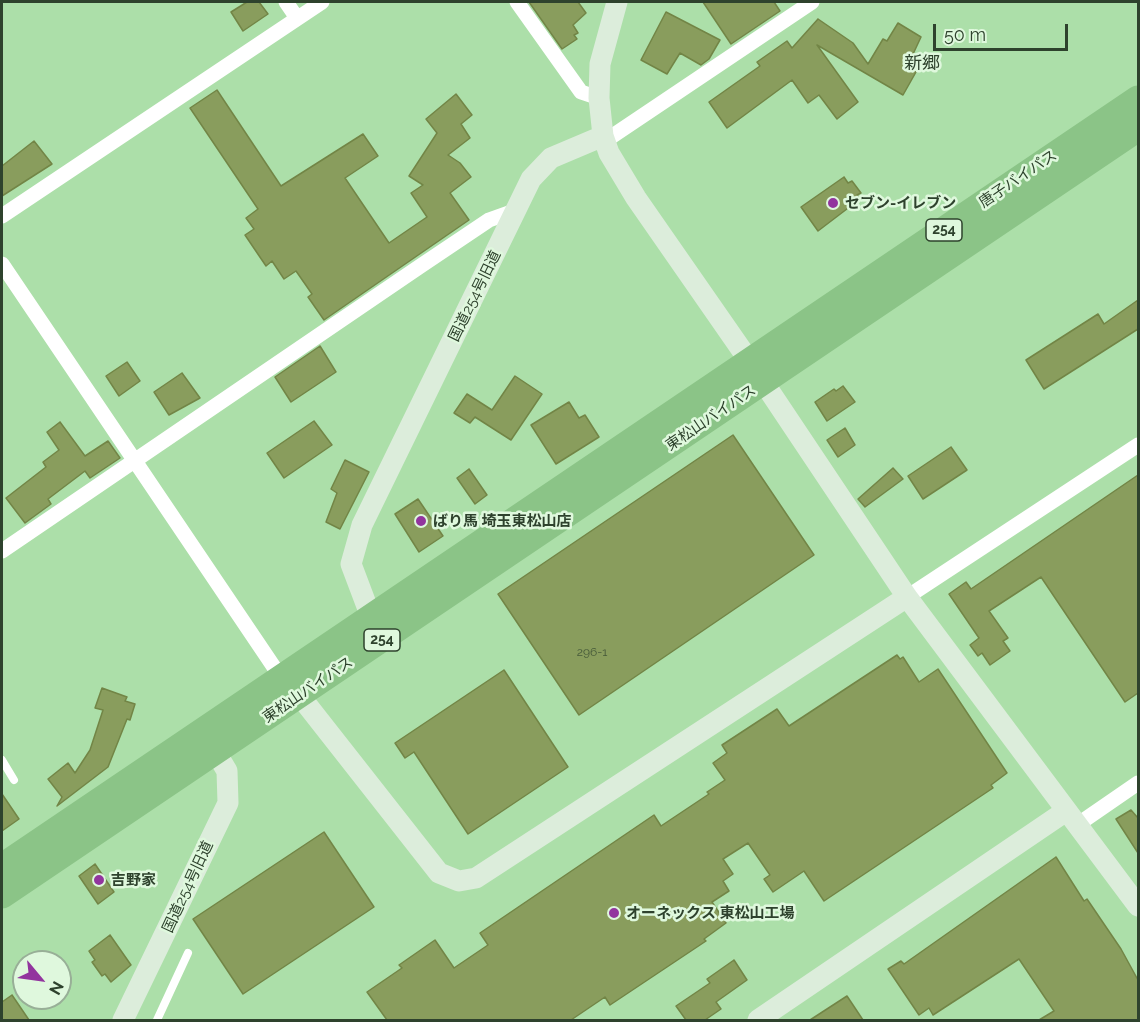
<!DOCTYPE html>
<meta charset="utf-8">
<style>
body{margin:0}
#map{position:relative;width:1140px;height:1022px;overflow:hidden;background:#acdfa9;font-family:Raleway,sans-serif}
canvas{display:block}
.frame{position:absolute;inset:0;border:3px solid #2e422d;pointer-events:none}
.north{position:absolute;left:12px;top:950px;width:60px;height:60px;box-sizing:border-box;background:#dff8dd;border:2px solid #98af97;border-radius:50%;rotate:119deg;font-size:16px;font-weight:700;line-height:24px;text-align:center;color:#2e422d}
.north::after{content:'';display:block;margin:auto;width:21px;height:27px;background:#92359e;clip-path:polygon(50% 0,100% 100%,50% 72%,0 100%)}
.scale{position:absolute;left:933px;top:24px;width:135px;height:27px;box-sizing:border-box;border:3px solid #2e422d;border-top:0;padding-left:8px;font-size:18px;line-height:21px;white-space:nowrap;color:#2e422d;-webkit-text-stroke:4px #dff8dd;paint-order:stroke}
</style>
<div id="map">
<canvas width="1140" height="1022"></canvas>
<div class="frame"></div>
<div class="north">N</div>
<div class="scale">50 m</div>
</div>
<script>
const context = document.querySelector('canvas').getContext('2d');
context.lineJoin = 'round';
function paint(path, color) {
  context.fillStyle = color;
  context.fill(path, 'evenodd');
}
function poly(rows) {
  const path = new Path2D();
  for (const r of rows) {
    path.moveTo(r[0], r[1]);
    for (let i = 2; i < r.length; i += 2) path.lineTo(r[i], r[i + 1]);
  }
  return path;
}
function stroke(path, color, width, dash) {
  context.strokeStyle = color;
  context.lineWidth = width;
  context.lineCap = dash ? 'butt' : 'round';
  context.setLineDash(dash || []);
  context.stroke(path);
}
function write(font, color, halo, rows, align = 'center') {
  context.font = font + ' Raleway,"Noto Sans JP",sans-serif';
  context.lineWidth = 5;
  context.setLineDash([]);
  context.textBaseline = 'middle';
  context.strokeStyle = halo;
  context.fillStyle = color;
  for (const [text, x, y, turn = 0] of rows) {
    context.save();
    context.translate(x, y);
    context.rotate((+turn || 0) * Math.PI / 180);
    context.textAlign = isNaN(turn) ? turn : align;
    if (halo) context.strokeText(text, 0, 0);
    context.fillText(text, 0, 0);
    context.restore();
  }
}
const building = poly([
 [247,2,259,2,268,14,243,31,231,12,247,2],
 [529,2,578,2,586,13,573,25,578,33,574,35,577,39,562,49,529,2],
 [703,2,774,2,780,11,731,44,703,2],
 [666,12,720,40,709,59,701,65,680,53,667,74,641,60,666,12],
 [818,19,853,43,868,64,883,39,887,41,898,23,921,37,907,67,916,72,903,95,817,45,858,102,837,119,819,95,808,103,792,80,727,128,709,102,760,66,757,62,787,41,792,48,818,19],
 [217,90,281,186,363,134,378,156,345,178,389,243,427,217,411,193,423,185,409,176,437,133,426,119,456,94,472,115,461,124,470,138,448,155,460,163,471,177,450,193,469,220,324,320,308,297,312,294,296,271,284,279,272,261,266,266,245,235,254,229,246,218,258,209,190,108,217,90],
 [34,141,52,164,2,196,2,166,34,141],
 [844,177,848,183,852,181,861,193,857,195,860,199,818,231,801,207,844,177],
 [1138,300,1138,329,1044,389,1026,360,1098,314,1104,324,1138,300],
 [320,346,336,372,291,402,275,377,320,346],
 [127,362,140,381,119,396,106,376,127,362],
 [182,373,200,398,169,415,154,392,182,373],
 [515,376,542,394,511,440,475,417,470,423,454,413,467,394,492,410,515,376],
 [843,386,855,402,827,421,815,402,834,389,836,391,843,386],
 [569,402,579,418,585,415,599,437,556,464,531,425,569,402],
 [314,421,332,445,284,478,267,453,314,421],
 [60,422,85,456,108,441,120,458,90,478,85,471,48,499,51,504,25,523,6,498,46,467,43,462,59,450,47,432,60,422],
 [845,428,855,445,838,457,827,440,845,428],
 [733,435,814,555,579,715,498,594,733,435],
 [951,447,967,470,923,499,908,476,951,447],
 [345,460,369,472,340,529,326,522,337,493,331,489,345,460],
 [893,468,903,479,865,507,858,499,893,468],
 [469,469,487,495,475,504,457,478,469,469],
 [1138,475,1138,693,1125,702,1041,577,989,611,1008,638,1003,641,1010,651,990,665,982,653,978,656,970,645,979,638,949,594,966,582,971,589,1138,475],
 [418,499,443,536,419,552,395,514,418,499],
 [897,655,900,659,903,657,919,682,938,669,1007,773,991,785,993,788,824,901,804,871,773,892,764,879,770,875,748,843,723,859,733,874,723,881,729,891,712,902,726,923,704,939,706,941,610,1005,605,997,571,1020,387,1020,367,992,402,968,399,965,435,940,454,968,488,945,480,933,654,815,661,826,709,794,707,792,725,780,713,763,727,753,722,745,777,709,789,726,897,655],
 [504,670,568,767,468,834,414,752,405,758,395,743,504,670],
 [102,688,127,697,125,701,135,704,130,720,127,719,108,767,57,806,62,797,48,779,68,763,75,773,90,750,103,710,95,708,102,688],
 [2,794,19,819,2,831,2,794],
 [1131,810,1138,818,1138,853,1116,819,1131,810],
 [324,832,374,907,243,994,193,919,324,832],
 [1056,857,1084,901,1087,899,1121,949,1138,980,1138,1020,1039,1020,1054,1011,1019,959,933,1015,929,1008,919,1015,888,969,901,961,904,964,1056,857],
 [95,864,114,892,98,904,79,876,95,864],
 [110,935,131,965,111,982,105,974,102,976,92,962,95,960,89,951,110,935],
 [734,960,747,980,716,1002,721,1009,705,1020,686,1020,676,1006,710,983,707,979,734,960],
 [12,995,29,1020,2,1020,2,1002,12,995],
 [847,996,863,1020,810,1020,847,996]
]);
paint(building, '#899d5d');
stroke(building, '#728546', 1.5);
stroke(poly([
 [2,760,14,780],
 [157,1020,188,953]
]), '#fff', 8);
stroke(poly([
 [286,2,297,18],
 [517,2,581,92,599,98],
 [605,141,812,2],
 [2,216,322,2],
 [2,264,282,679],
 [2,551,422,265,489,220,517,210],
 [907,597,1138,445],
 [1077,825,1138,783]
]), '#fff', 15);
stroke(poly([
 [617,2,600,64,599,98,603,136,609,153,636,198,750,362,907,597,1138,906],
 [371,617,351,564,362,525,531,179,551,158,603,136],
 [300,696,439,873,459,881,476,878,907,597],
 [123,1020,228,803,227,771,215,751],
 [758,1020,1066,811]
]), '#dceddb', 21);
stroke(poly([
 [2,867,1138,99],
 [2,895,1138,128]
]), '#8bc487', 27);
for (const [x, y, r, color] of [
 [833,203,6,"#92359e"],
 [421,521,6,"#92359e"],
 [99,880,6,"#92359e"],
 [614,913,6,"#92359e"]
]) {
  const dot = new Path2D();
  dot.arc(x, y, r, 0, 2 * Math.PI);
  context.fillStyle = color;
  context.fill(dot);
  stroke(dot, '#dff8dd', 2);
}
write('12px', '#455939', null, [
 ["296-1",592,652]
]);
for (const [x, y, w] of [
 [944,230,36],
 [382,640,36]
]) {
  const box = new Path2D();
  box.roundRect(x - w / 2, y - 11, w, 22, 4.5);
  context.fillStyle = '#dff8dd';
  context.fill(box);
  stroke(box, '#2e422d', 1.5);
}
write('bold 14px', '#2e422d', null, [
 ["254",944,230],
 ["254",382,640]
]);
write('15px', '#2e422d', '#dff8dd', [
 ["唐子バイパス",1018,179,-34],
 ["国道254号旧道",475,296,-64],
 ["東松山バイパス",711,418,-34],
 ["東松山バイパス",308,690,-34],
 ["国道254号旧道",188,887,-65]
]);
write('bold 15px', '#2e422d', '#dff8dd', [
 ["セブン-イレブン",845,203],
 ["ばり馬 埼玉東松山店",433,521],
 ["吉野家",111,880],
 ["オーネックス 東松山工場",626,913]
], 'left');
write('18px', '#2e422d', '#dff8dd', [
 ["新郷",922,64]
]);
</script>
